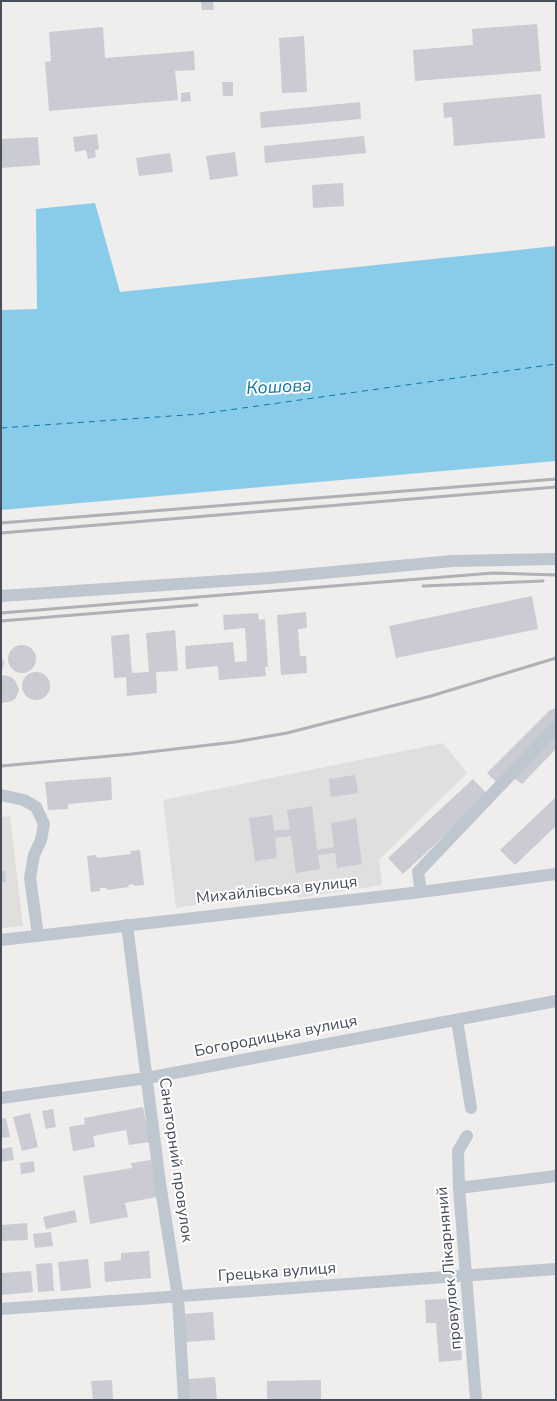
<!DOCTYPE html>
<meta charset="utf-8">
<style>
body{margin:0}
#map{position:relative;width:557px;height:1401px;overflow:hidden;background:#f0eded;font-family:"Nunito Sans",sans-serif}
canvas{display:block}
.frame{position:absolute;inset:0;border:2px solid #464e5a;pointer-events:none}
</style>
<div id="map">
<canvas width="557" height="1401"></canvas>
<div class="frame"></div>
</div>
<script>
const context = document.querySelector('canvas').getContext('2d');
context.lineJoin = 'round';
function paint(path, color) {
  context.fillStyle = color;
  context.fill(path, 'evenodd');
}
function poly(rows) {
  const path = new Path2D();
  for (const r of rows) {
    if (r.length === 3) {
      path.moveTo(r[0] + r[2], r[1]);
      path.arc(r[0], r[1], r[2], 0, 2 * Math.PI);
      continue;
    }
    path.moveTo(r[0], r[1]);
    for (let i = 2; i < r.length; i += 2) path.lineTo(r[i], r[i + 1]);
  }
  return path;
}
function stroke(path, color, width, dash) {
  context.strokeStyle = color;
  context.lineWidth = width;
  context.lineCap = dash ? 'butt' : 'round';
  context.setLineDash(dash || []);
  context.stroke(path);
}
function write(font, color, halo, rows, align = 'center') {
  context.font = font + ' "Nunito Sans",sans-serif';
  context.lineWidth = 4;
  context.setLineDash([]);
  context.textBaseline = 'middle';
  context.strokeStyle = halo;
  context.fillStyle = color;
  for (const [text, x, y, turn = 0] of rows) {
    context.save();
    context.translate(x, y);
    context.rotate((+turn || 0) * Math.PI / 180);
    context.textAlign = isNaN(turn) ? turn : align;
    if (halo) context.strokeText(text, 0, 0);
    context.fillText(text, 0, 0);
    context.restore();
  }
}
paint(poly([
 [443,743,467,773,379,860,382,885,298,898,296,890,176,908,163,800],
 [10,816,23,926,1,928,1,817]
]), '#e1dedf');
paint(poly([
 [95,203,120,292,556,246,556,461,1,510,1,310,37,309,36,209]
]), '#89cce9');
stroke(poly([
 [1,428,200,414,556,364]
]), '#0f77a3', 1, [6, 5]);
paint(poly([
 [201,1,213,1,214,10,202,10],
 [537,24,541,71,415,81,413,50,473,45,472,29],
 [103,27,105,58,194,51,195,70,175,71,178,100,49,111,45,62,51,61,49,32],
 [304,36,307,92,282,93,279,38],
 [222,82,233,82,233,96,223,96],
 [190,92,191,101,181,102,181,93],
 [541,94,545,138,454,146,452,117,444,118,443,103],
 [360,102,361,119,261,128,260,112],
 [97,134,99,149,95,150,96,157,88,159,86,150,75,152,73,137],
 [364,136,366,153,265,163,264,146],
 [38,137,40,165,1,168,1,139],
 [235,152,238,176,210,180,206,156],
 [170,153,173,172,139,176,136,158],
 [343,183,344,206,313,208,312,185],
 [532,596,538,629,396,658,389,626],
 [306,612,307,628,298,629,300,656,306,656,307,673,281,675,277,615],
 [258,613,259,620,265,619,268,667,265,667,266,676,219,680,218,666,186,669,185,646,233,642,235,662,247,661,245,628,224,630,223,615],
 [175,630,178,671,156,672,157,693,127,696,126,677,114,678,111,636,129,634,132,673,149,672,146,633],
 [22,659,14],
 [1,655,4,663,2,671,1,671],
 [36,686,14],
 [5,675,13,678,16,682,19,690,16,698,12,701,3,703,1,702,1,676],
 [556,708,556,722,497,783,487,773,550,710],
 [556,734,556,749,522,784,514,778],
 [355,775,358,793,331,797,329,779],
 [111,777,112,800,68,804,68,809,48,810,45,782],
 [473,779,488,795,403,874,388,858],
 [556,797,556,826,515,865,500,850],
 [312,806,317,850,334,847,331,823,356,819,362,864,337,868,335,853,318,855,320,869,296,873,291,836,275,838,277,858,255,861,249,818,272,815,274,831,290,829,287,810],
 [140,850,144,885,134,886,134,884,128,885,129,887,107,890,107,888,100,888,100,891,91,892,87,856,96,855,97,858,131,854,130,851],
 [1,871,5,871,6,882,1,882],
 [143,1107,150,1142,129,1145,126,1130,93,1136,95,1147,73,1151,69,1127,85,1124,84,1118],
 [53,1109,56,1127,46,1129,42,1111],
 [30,1113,38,1147,22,1151,13,1117],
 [6,1118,10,1137,1,1138,1,1119],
 [12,1147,14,1160,1,1162,1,1149],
 [151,1160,157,1197,125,1203,128,1217,90,1224,83,1176,132,1168,131,1163],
 [34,1161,35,1172,21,1174,20,1163],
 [75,1210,77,1222,46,1229,43,1217],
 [27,1223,28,1240,1,1241,1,1225],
 [51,1232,53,1246,35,1248,33,1234],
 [149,1251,151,1278,105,1282,104,1262,121,1260,121,1253],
 [88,1259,91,1288,61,1291,58,1262],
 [52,1263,54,1291,38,1292,36,1264],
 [31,1271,33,1292,2,1295,1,1273],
 [458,1298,462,1360,439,1362,436,1323,426,1323,425,1300],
 [213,1312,215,1340,185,1342,184,1314],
 [215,1377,217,1400,189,1400,188,1379],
 [112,1380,113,1400,93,1400,91,1381],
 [321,1380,321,1400,267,1400,267,1381]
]), '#cacbd3');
stroke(poly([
 [1,596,269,578,452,561,556,559],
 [1,795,24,800,36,807,44,824,41,840,34,855,30,878,38,935],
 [421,892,418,872,556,727],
 [127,925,160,1183,178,1297,184,1400],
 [1,940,421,892,556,874],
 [457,1020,471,1108],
 [1,1098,147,1078,556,1001],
 [467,1136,458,1151,459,1188,476,1400],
 [459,1188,556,1176],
 [1,1309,556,1269]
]), '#bec6cf', 12);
stroke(poly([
 [1,523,556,479],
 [1,533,556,487],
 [423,586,543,581],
 [1,613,493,573,556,575],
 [1,621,197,605],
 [1,766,132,754,235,742,287,733,431,696,556,658]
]), '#afb1b7', 3);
write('16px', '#464e5a', '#fff', [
 ["Михайлівська вулиця",277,891,-6],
 ["Богородицька вулиця",276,1037,-11],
 ["Санаторний провулок",175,1160,82],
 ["провулок Лікарняний",450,1268,-95],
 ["Грецька вулиця",277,1273,-4]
]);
write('italic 18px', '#0f77a3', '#fff', [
 ["Кошова",279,388,-3]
]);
</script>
